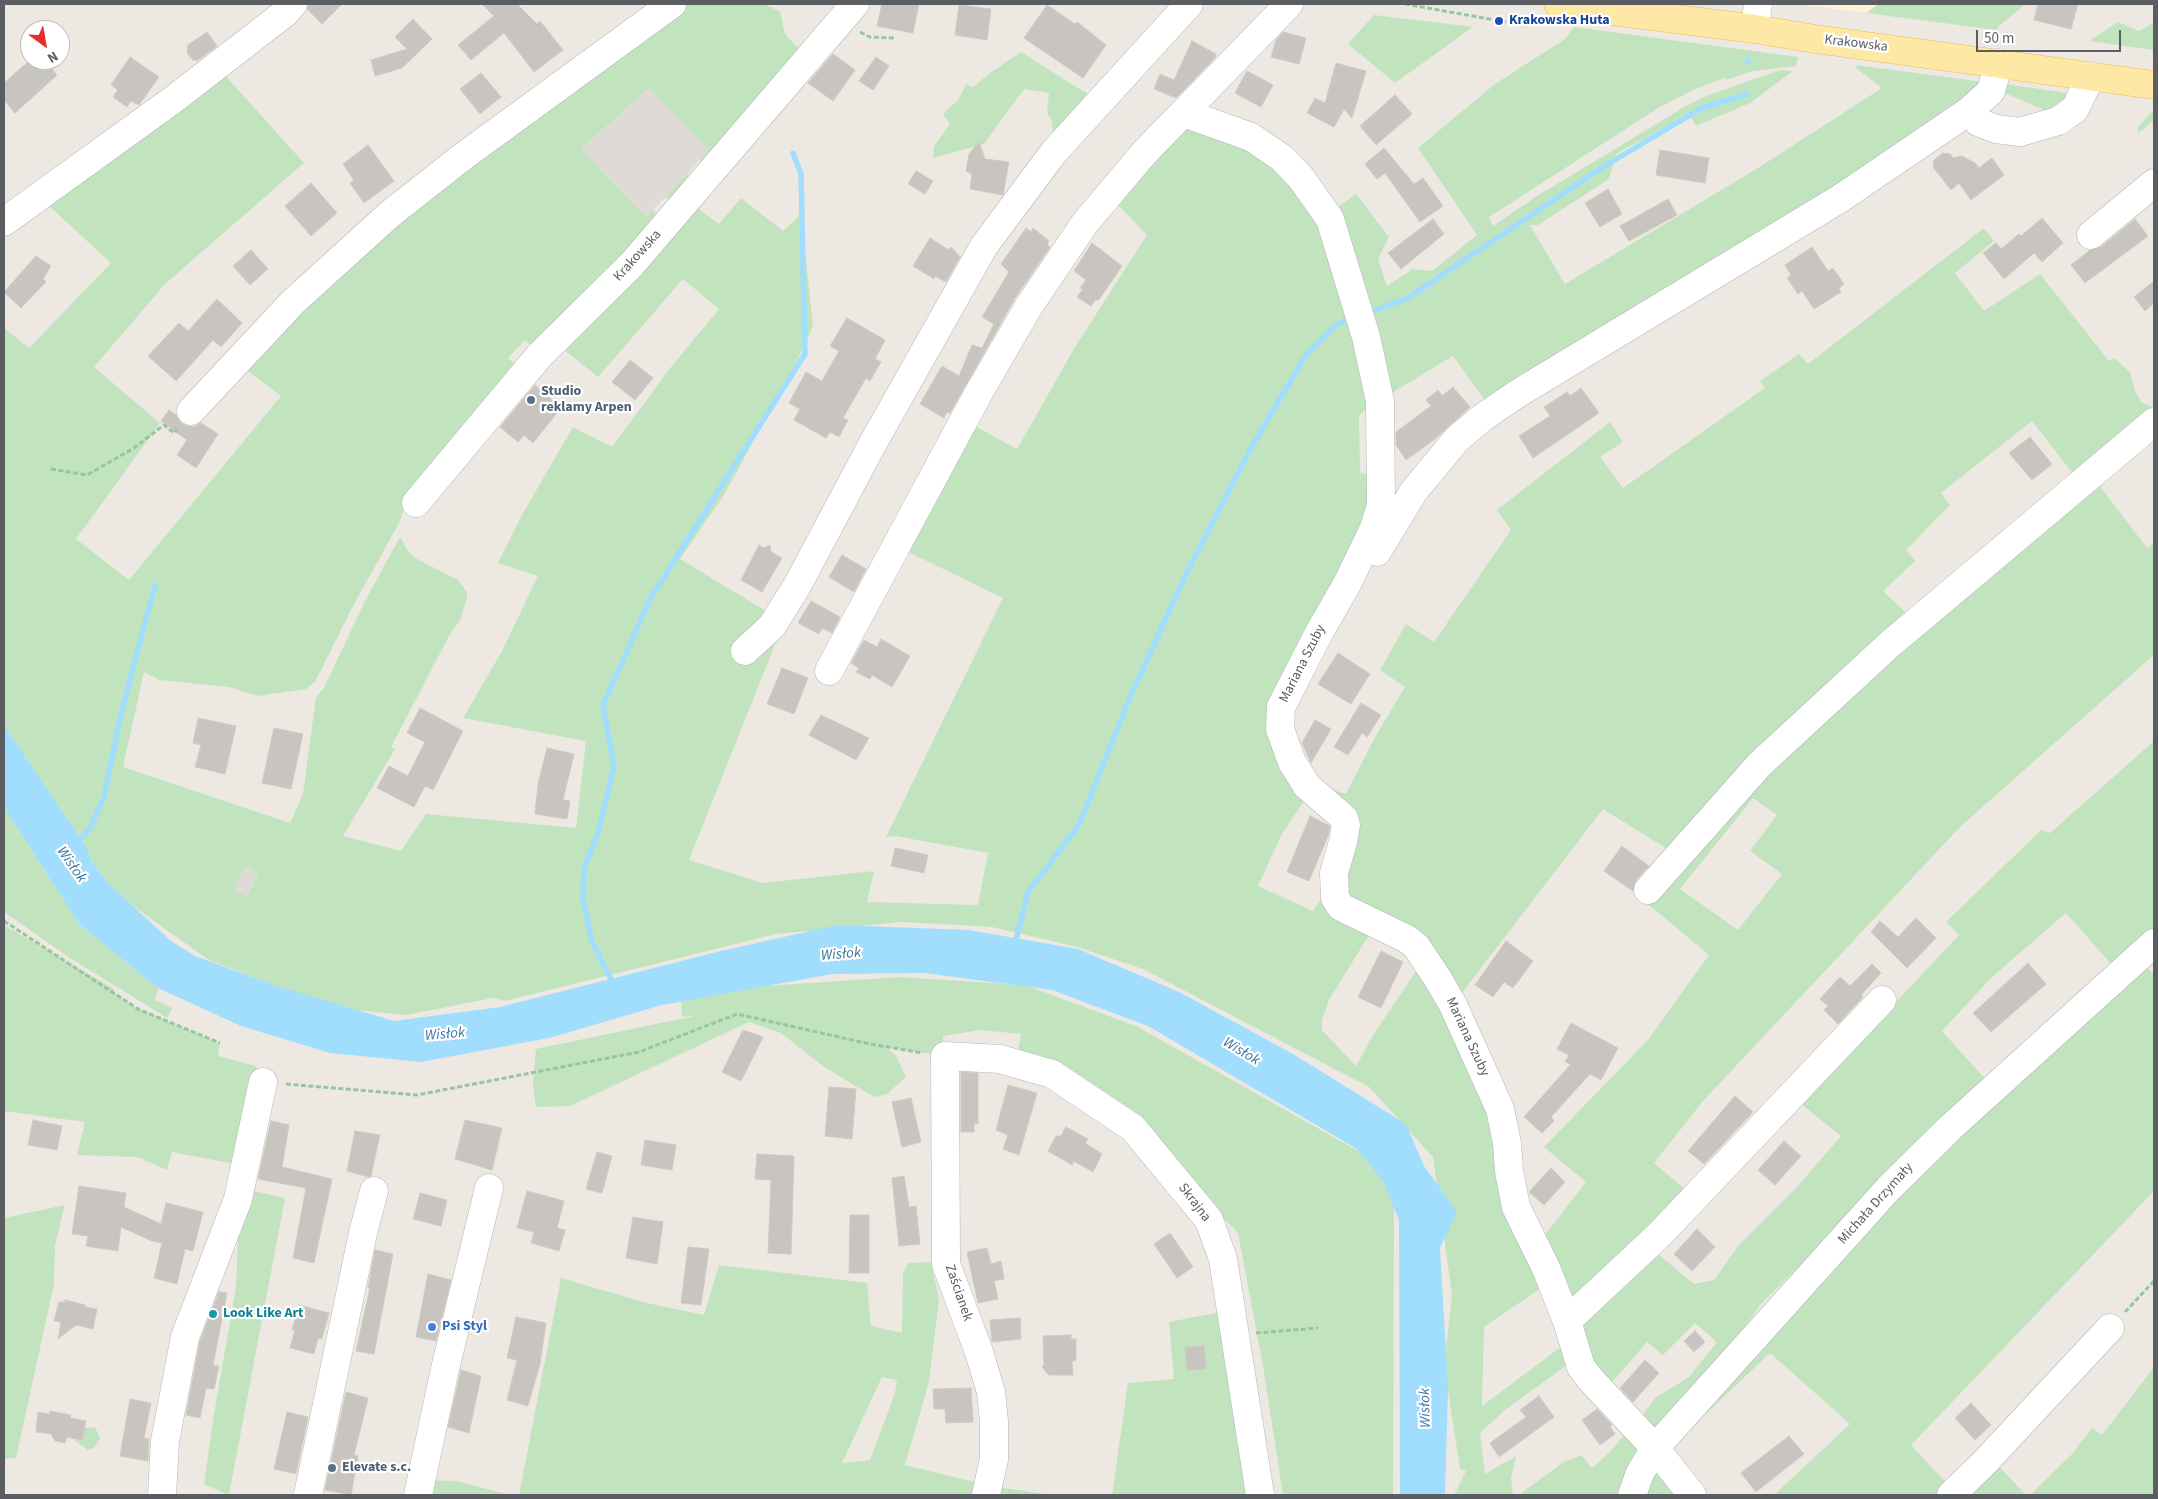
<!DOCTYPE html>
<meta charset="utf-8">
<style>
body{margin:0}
#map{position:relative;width:2158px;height:1499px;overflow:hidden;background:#ede9e2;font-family:"Source Sans 3",sans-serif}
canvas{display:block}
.frame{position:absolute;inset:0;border:5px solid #5a5e62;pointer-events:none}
.north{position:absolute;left:20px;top:20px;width:50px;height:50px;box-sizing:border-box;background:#fff;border:1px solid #bdbfc0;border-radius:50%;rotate:148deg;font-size:14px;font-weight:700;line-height:20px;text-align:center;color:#5a5e62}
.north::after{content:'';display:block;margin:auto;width:18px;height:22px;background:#e62e2f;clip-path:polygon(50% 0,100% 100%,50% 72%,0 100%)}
.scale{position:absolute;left:1976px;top:30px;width:145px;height:22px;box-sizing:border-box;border:2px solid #5a5e62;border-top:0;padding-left:6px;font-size:15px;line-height:18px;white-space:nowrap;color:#5a5e62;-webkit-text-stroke:4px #fff;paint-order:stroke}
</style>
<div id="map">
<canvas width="2158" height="1499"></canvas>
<div class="frame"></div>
<div class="north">N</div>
<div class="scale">50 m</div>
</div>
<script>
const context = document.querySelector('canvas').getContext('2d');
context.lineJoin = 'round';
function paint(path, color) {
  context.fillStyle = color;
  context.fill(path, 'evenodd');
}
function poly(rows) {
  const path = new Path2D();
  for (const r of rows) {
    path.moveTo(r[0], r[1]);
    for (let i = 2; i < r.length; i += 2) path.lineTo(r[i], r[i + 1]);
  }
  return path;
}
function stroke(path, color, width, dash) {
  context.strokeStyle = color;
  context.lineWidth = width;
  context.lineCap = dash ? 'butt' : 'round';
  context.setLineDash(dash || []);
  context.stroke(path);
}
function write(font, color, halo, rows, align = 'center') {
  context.font = font + ' "Source Sans 3",sans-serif';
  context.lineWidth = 4.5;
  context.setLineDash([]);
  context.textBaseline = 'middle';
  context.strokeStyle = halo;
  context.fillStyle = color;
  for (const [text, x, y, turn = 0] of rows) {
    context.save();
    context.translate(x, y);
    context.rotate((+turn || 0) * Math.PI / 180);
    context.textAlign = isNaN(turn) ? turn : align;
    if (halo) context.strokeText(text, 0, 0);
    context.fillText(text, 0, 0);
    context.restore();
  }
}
paint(poly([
 [1798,4,1879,4,1866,13]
]), '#fdf1d6');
paint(poly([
 [649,88,709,150,646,217,581,149],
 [244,867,258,873,247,896,234,889]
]), '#dedbd6');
paint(poly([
 [681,4,767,5,780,12,785,34,796,46,807,50,701,164,700,160,709,150,649,88,581,149,646,217,653,210,659,218,534,348,525,340,508,358,518,367,404,509,399,523,353,606,315,682,306,689,258,696,229,687,159,680,144,672,123,767,290,823,303,794,316,697,324,688,365,601,400,537,408,551,417,559,458,580,467,592,467,598,460,620,449,636,391,747,395,749,343,836,401,851,426,814,576,828,586,741,463,718,501,653,538,576,498,563,523,513,573,427,612,447,671,367,719,309,683,279,598,377,558,345,692,204,719,224,741,198,783,231,801,214,813,326,796,363,724,495,680,559,784,622,689,860,763,883,874,871,867,902,978,905,988,853,895,836,886,837,1003,598,900,548,969,423,1017,449,1075,347,1147,235,1111,198,1185,117,1245,139,1312,199,1378,400,1359,415,1360,473,1379,475,1378,502,1278,702,1308,795,1282,834,1258,886,1313,911,1327,889,1369,935,1329,1000,1322,1020,1322,1030,1356,1066,1373,1035,1423,961,1479,1073,1547,1284,1484,1327,1482,1406,1566,1343,1571,1362,1505,1410,1480,1433,1485,1474,1516,1456,1511,1478,1513,1495,1454,1495,1466,1471,1460,1469,1444,1365,1452,1295,1433,1157,1369,1087,1143,969,1077,947,992,927,902,922,776,934,505,1001,493,998,406,1015,333,1008,209,960,140,911,113,889,91,860,87,848,4,725,4,328,29,348,111,263,47,204,223,73,304,163,165,284,94,367,160,423,76,539,129,580,281,396,239,364,321,283],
 [245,867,258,873,247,896,234,889],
 [1879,4,2026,4,2000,25,1997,30,1866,13],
 [1374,15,1433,22,1473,27,1395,83,1348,44],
 [2118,22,2139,31,2154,22,2154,50,2089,41],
 [1574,27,1798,57,1796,66,1753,71,1726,80,1724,78,1693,90,1663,105,1489,217,1493,226,1537,196,1686,106,1706,96,1780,70,1793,71,1750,103,1696,126,1689,114,1616,154,1609,179,1538,225,1530,225,1565,284,1758,168,1882,88,1856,68,1856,65,1983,82,1953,112,1489,406,1453,356,1385,397,1331,212,1356,194,1389,237,1378,259,1387,286,1413,269,1432,271,1477,235,1418,148,1495,84,1565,39],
 [1021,52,1094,98,1053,140,1052,120,1047,113,1049,93,1024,89,984,144,933,158,934,146,950,124,943,114,958,100,966,84,973,87,990,73],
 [2004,84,2075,94,2056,115,2000,91],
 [2154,110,2154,122,2152,122,2138,133,2138,127],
 [688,172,689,180,677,201,664,198],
 [1984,228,1994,241,1955,273,1984,311,2040,274,2109,361,2114,358,2130,372,2135,391,2141,402,2154,408,2154,415,2077,479,2032,421,1941,493,1950,505,1906,550,1915,561,1883,591,1906,613,1984,547,1992,557,1673,858,1664,847,1603,809,1455,1002,1427,956,1343,904,1349,827,1315,784,1346,794,1374,739,1405,687,1380,670,1406,624,1434,642,1511,530,1497,510,1610,422,1623,442,1600,457,1623,488,1765,388,1760,381,1799,354,1808,364],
 [2096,481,2147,548,2154,543,2154,655,1961,826,1703,1101,1654,1163,1686,1190,1575,1305,1538,1244,1586,1182,1544,1147,1647,1041,1709,955,1643,900,1761,768],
 [1753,798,1777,815,1750,851,1782,874,1738,930,1680,889],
 [2154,741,2154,928,2113,966,2066,913,1991,978,1942,1031,1986,1080,1761,1304,1726,1352,1658,1427,1643,1424,1639,1420,1655,1398,1689,1377,1717,1342,1695,1323,1663,1355,1647,1342,1605,1390,1575,1323,1652,1249,1694,1284,1714,1280,1738,1246,1797,1187,1841,1136,1796,1100,1899,999,1959,935,1946,922,2041,830,2050,833],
 [4,807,79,924,158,988,155,1000,172,1008,167,1018,70,958,4,912],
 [4,925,114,989,114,993,138,1009,220,1043,218,1056,256,1066,263,1082,245,1166,172,1152,167,1170,137,1157,77,1155,85,1122,4,1111],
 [2146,966,2154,975,2154,1191,1911,1445,1951,1488,1943,1495,1774,1495,1850,1424,1770,1353,1675,1443,1749,1352,1984,1109],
 [900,977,1025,985,1136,1026,1369,1157,1394,1194,1393,1495,1283,1495,1262,1360,1238,1233,1135,1127,1017,1057,1021,1034,981,1030,943,1036,945,1056,886,1047,896,1056,906,1077,887,1094,874,1097,824,1067,781,1033,749,1022,570,1106,536,1107,533,1085,536,1049,699,1015,682,1017,681,1001,735,988],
 [240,1188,285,1198,229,1495,204,1484,213,1420,236,1287],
 [65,1205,55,1245,54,1284,16,1458,4,1459,4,1218],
 [931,1262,939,1299,929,1382,905,1465,983,1484,981,1495,519,1495,561,1278,647,1303,704,1315,719,1265,867,1283,871,1326,902,1333,903,1273,908,1263],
 [882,1377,897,1380,895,1393,870,1460,842,1463],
 [1225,1311,1255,1495,1112,1495,1128,1383,1174,1379,1169,1322],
 [2154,1367,2154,1495,2030,1495,2071,1455,2092,1428,2102,1435],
 [95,1427,100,1438,95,1447,88,1450,74,1440,80,1429],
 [1630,1427,1640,1447,1628,1467,1619,1495,1519,1495,1562,1463,1581,1455,1592,1468,1611,1451],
 [1993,1460,2026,1495,1959,1495],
 [1654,1469,1686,1495,1642,1495],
 [412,1480,457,1481,510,1495,410,1495],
 [997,1487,1051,1495,994,1495]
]), '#c1e4be');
paint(poly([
 [4,725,87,848,91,860,109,884,171,941,195,956,280,987,394,1021,500,1007,721,951,837,925,969,930,1078,949,1179,992,1293,1054,1406,1124,1424,1166,1457,1212,1440,1248,1448,1390,1445,1495,1400,1495,1399,1220,1383,1181,1357,1149,1148,1026,1052,990,925,973,832,974,662,1005,549,1038,421,1062,330,1053,241,1026,158,988,79,924,4,807]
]), '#a1ddfd');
stroke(poly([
 [1748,62,1748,60],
 [1375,310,1408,298,1598,170,1702,108,1747,94],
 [76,843,89,830,104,797,121,714,155,585],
 [1015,944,1028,892,1079,825,1128,702,1186,574,1250,450,1305,356,1336,325,1345,321],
 [614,985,592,942,583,898,584,868,598,833,614,766,603,705,650,599,805,354,801,174,793,153]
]), '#a1ddfd', 5.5);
const building = poly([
 [308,4,342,4,322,24,307,9,308,4],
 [482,4,517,4,537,24,540,21,563,50,534,72,504,33,471,60,458,45,494,16,482,4],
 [882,4,919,4,913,33,877,26,882,4],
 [2038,4,2078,4,2071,29,2034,20,2038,4],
 [959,5,991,9,987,40,955,35,959,5],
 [1047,5,1075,24,1077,22,1106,45,1083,78,1024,38,1047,5],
 [413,19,432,39,402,68,375,76,371,60,407,49,395,37,413,19],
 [207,32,217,46,198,60,193,60,187,53,188,45,207,32],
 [1283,32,1306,38,1299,64,1271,57,1276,40,1283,32],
 [1192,41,1216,54,1215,58,1176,98,1154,89,1160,74,1174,80,1192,41],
 [833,54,855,70,833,101,808,83,833,54],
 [130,57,159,77,139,105,131,101,127,107,113,97,118,90,111,85,130,57],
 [876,57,889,66,873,90,859,81,876,57],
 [30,60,44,60,57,75,15,113,4,100,4,83,30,60],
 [1336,63,1366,71,1352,118,1344,109,1334,127,1307,113,1315,98,1325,103,1336,63],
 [1247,71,1273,85,1261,107,1235,93,1247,71],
 [481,73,501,97,480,114,460,89,481,73],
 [1395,95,1412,114,1376,145,1360,126,1395,95],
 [979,142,985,159,1009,162,1003,195,970,189,972,174,966,171,969,154,979,142],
 [368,145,394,181,364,203,350,183,354,180,343,164,368,145],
 [1384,148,1414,184,1423,178,1443,206,1420,222,1385,173,1377,179,1365,164,1384,148],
 [1660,150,1709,158,1705,183,1656,175,1660,150],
 [1943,153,1950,154,1953,158,1962,156,1975,163,1979,168,1992,158,2004,175,1971,200,1959,183,1951,190,1933,167,1934,160,1943,153],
 [916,171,933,181,925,194,908,184,916,171],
 [311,183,337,213,311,236,285,206,311,183],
 [1608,189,1622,214,1600,227,1585,203,1608,189],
 [1668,199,1677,215,1629,241,1620,226,1668,199],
 [2042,218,2063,243,2042,262,2034,253,2004,279,1983,253,1996,243,2001,249,2019,234,2021,236,2042,218],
 [1433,219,1444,234,1401,269,1388,253,1433,219],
 [2135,219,2148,236,2085,283,2071,265,2090,250,2101,247,2135,219],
 [1026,228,1031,232,1033,228,1049,241,1047,245,1050,247,1015,298,950,413,947,412,944,418,920,404,942,366,959,376,972,345,982,348,994,324,982,317,1009,272,1001,264,1026,228],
 [930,238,949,250,951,247,960,257,946,282,935,276,934,279,913,266,930,238],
 [1092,243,1122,266,1098,301,1096,299,1091,306,1077,297,1083,289,1080,288,1086,280,1074,271,1092,243],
 [1812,247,1828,271,1833,268,1844,284,1839,288,1841,292,1814,309,1802,291,1798,294,1787,278,1791,275,1785,265,1812,247],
 [251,250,268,269,250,285,233,266,251,250],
 [36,256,51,266,43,279,46,282,21,308,4,292,36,256],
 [2154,281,2154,303,2145,311,2134,297,2154,281],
 [217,299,242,323,221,347,213,340,176,381,148,356,179,323,188,331,217,299],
 [847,318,885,340,875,359,881,362,870,381,866,378,843,418,848,420,839,437,830,432,826,438,794,420,800,409,789,403,806,372,822,381,839,351,830,346,847,318],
 [630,360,653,378,635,400,612,382,630,360],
 [535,385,553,401,548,406,557,413,533,443,524,435,518,442,500,427,535,385],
 [1453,387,1470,407,1435,439,1406,460,1396,445,1396,432,1431,406,1426,400,1438,390,1442,396,1453,387],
 [1581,388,1599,413,1533,458,1519,436,1550,416,1544,407,1567,392,1570,396,1581,388],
 [169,410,176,415,181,423,187,426,195,427,201,423,218,434,196,468,177,455,187,440,161,421,169,410],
 [2030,437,2052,464,2032,480,2009,453,2030,437],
 [759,545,763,548,770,545,771,552,782,558,762,592,741,580,759,545],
 [842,555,866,569,854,592,829,577,842,555],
 [811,601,840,617,832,633,822,628,819,634,798,623,811,601],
 [881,639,910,656,892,687,872,675,870,679,856,672,859,668,851,663,864,640,877,647,881,639],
 [1338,653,1370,674,1351,704,1318,684,1338,653],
 [782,668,808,678,794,714,767,704,782,668],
 [1361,703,1381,715,1367,737,1362,733,1348,755,1334,747,1361,703],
 [420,708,463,731,433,790,425,786,414,807,377,788,389,766,408,776,425,742,407,733,420,708],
 [821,715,869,738,856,760,809,735,821,715],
 [198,718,236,726,225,774,195,767,201,745,193,743,198,718],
 [1315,720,1331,729,1311,763,1302,743,1315,720],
 [274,728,303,734,291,789,262,783,274,728],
 [547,748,574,754,563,800,570,801,567,819,535,814,538,784,547,748],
 [1310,816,1330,826,1328,836,1309,881,1287,872,1310,816],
 [1622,846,1649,866,1636,880,1633,891,1604,871,1622,846],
 [895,848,928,855,924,873,891,866,895,848],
 [1916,918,1936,938,1907,968,1871,932,1880,921,1898,937,1916,918],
 [1506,941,1533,961,1513,988,1504,982,1493,997,1475,985,1506,941],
 [1381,951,1403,962,1381,1008,1358,997,1381,951],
 [2028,963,2046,984,1991,1032,1973,1013,2028,963],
 [1872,964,1881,973,1861,995,1863,997,1838,1024,1824,1010,1828,1006,1820,999,1840,977,1850,986,1872,964],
 [1571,1023,1618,1048,1601,1080,1590,1074,1551,1117,1554,1121,1542,1133,1524,1117,1571,1064,1565,1062,1569,1055,1557,1049,1571,1023],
 [743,1030,763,1037,741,1081,722,1072,743,1030],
 [961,1072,978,1073,978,1124,974,1123,974,1132,961,1132,961,1072],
 [1008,1085,1037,1093,1019,1155,1003,1149,1008,1135,996,1130,1008,1085],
 [829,1087,856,1089,852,1139,825,1136,829,1087],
 [1735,1096,1753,1112,1704,1164,1688,1151,1735,1096],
 [911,1098,921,1142,902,1147,892,1102,911,1098],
 [33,1120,62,1126,57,1150,28,1145,33,1120],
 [465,1120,502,1128,492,1170,455,1159,465,1120],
 [271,1121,289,1125,282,1167,332,1179,314,1263,293,1258,306,1188,258,1179,271,1121],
 [1066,1127,1088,1139,1085,1143,1102,1154,1093,1172,1074,1161,1072,1165,1048,1151,1056,1136,1061,1136,1066,1127],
 [355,1131,380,1135,371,1176,368,1177,347,1171,355,1131],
 [645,1140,676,1145,672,1170,641,1165,645,1140],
 [1784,1141,1801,1156,1775,1185,1758,1170,1784,1141],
 [597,1152,612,1156,602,1193,586,1189,597,1152],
 [757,1154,794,1156,791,1254,768,1253,771,1180,755,1179,757,1154],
 [1551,1168,1565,1182,1544,1205,1529,1192,1551,1168],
 [904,1176,909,1207,916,1206,920,1244,899,1246,892,1178,904,1176],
 [79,1186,126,1193,124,1207,161,1224,166,1203,203,1212,193,1251,185,1249,177,1284,154,1278,162,1243,152,1241,121,1227,118,1251,86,1246,88,1236,72,1234,79,1186],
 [527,1191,564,1201,557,1228,565,1230,559,1251,531,1243,534,1232,517,1228,527,1191],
 [420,1193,447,1200,441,1226,413,1219,420,1193],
 [850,1215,869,1215,869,1273,849,1273,850,1215],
 [633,1217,663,1222,657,1264,626,1258,633,1217],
 [1697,1229,1715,1247,1692,1271,1674,1254,1697,1229],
 [1170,1233,1193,1267,1177,1278,1154,1244,1170,1233],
 [688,1247,709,1249,701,1305,681,1303,688,1247],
 [987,1248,991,1264,1001,1261,1004,1279,994,1281,998,1299,978,1303,967,1252,987,1248],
 [375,1250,393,1254,374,1354,356,1351,370,1288,368,1288,375,1250],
 [428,1274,451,1280,436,1341,416,1337,428,1274],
 [219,1292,227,1293,213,1365,219,1366,214,1389,206,1388,200,1418,186,1415,200,1341,219,1292],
 [65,1300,85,1305,85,1307,97,1309,93,1329,76,1325,58,1339,61,1322,54,1321,59,1302,65,1302,65,1300],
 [299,1305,329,1313,322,1339,318,1338,314,1354,290,1348,295,1330,292,1330,299,1305],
 [516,1317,546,1323,540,1364,528,1406,507,1400,517,1360,507,1358,516,1317],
 [1020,1318,1021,1339,992,1342,990,1320,1020,1318],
 [1695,1331,1705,1342,1694,1352,1684,1341,1695,1331],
 [1071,1335,1071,1339,1076,1339,1076,1360,1072,1361,1073,1375,1049,1375,1042,1367,1044,1365,1043,1336,1071,1335],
 [1204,1346,1206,1369,1187,1370,1185,1347,1204,1346],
 [1645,1360,1659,1373,1633,1402,1620,1388,1645,1360],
 [461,1370,481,1376,469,1433,448,1427,461,1370],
 [971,1388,973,1422,946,1423,945,1409,934,1409,933,1389,971,1388],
 [346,1392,368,1398,354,1455,358,1456,351,1495,325,1490,346,1392],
 [1539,1396,1554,1417,1499,1457,1490,1443,1526,1417,1520,1410,1539,1396],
 [130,1399,151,1403,144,1438,149,1439,148,1461,120,1456,130,1399],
 [1971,1403,1991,1425,1975,1440,1955,1418,1971,1403],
 [1597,1409,1612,1425,1610,1427,1615,1434,1600,1445,1582,1420,1597,1409],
 [50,1411,71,1415,70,1418,86,1421,82,1440,67,1437,65,1443,55,1441,51,1434,36,1432,38,1412,50,1414,50,1411],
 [287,1412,308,1417,296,1474,274,1469,287,1412],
 [1789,1436,1804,1454,1756,1492,1741,1473,1789,1436]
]);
paint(building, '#c8c4bf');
stroke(building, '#d1cac0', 1);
const minor = poly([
 [1755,29,1758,4],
 [1969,111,1991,91,1999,63],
 [1184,113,1251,137,1282,158,1301,178,1330,219,1366,337,1380,401,1381,505,1374,528,1347,584,1320,631,1281,707,1280,729,1292,762,1307,786,1344,818,1346,825,1343,842,1334,873,1335,898,1341,907,1407,939,1416,946,1438,979,1453,1005,1500,1109,1507,1143,1509,1171,1516,1207,1546,1268,1567,1321,1581,1367,1591,1380,1655,1448,1692,1495],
 [4,222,174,99,285,13,293,4],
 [2091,235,2154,183],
 [191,411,293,302,390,214,461,158,672,4],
 [416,503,539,356,632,264,855,4],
 [1377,552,1414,491,1457,439,1482,418,1517,394,1841,198,1969,111,1978,122,1996,129,2020,132,2058,121,2075,109,2091,76],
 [745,651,772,626,797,586,873,443,984,246,1054,152,1189,4],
 [829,671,978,394,1029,306,1085,223,1145,152,1289,4],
 [1648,890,1760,764,1890,644,2154,422],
 [1567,1321,1660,1234,1882,1000],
 [162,1495,165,1441,185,1337,238,1199,263,1082],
 [308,1495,363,1233,374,1191],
 [418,1495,445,1369,489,1188],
 [986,1495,994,1459,994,1421,991,1392,979,1352,946,1264,945,1056,1000,1059,1052,1074,1133,1128,1209,1220,1223,1259,1260,1495],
 [1632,1495,1640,1473,1655,1448,1889,1188,1951,1127,2154,943],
 [1951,1495,1985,1462,2110,1328]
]);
const major = poly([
 [1558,4,1755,29,1815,39,2154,85]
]);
stroke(minor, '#b2b5b9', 29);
stroke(major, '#efb959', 29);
stroke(poly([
 [1405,4,1523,25,1547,24],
 [860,32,870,37,896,38],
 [51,469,87,475,134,448,164,425,174,433,177,429],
 [4,921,138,1009,220,1043],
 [286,1084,417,1095,639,1052,737,1014,870,1044,923,1053],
 [2125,1312,2154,1281],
 [1256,1333,1318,1328]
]), '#97c5a1', 3, [5, 2.5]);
stroke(minor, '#fff', 28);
stroke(major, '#fee8a6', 28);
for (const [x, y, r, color] of [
 [1499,21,5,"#1a4fb4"],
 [531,400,5,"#5c6f8a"],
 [213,1314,5,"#0f9aa8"],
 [432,1327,5,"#3f7fe0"],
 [332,1468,5,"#5c6f8a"]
]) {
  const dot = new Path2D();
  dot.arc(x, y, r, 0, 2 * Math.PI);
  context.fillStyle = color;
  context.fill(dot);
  stroke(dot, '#fff', 2);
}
write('bold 14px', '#164399', '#fff', [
 ["Krakowska Huta",1509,21]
], 'left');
write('14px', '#5a5e62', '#fff', [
 ["Krakowska",1856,44,7],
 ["Krakowska",638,256,-48],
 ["Mariana Szuby",1303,664,-63],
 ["Mariana Szuby",1467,1037,65],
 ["Skrajna",1194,1203,53],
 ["Michała Drzymały",1876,1204,-48],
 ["Zaścianek",958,1293,71]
]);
write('bold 14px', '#4e5e75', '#fff', [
 ["Studio",541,392],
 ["reklamy Arpen",541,408],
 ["Elevate s.c.",342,1468]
], 'left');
write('bold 14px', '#0d838f', '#fff', [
 ["Look Like Art",223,1314]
], 'left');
write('bold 14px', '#366cbe', '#fff', [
 ["Psi Styl",442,1327]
], 'left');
write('italic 15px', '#3c79a6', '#fff', [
 ["Wisłok",71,865,55],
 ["Wisłok",841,955,-5],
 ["Wisłok",445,1035,-5],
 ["Wisłok",1241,1052,31],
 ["Wisłok",1426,1408,-91]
]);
</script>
